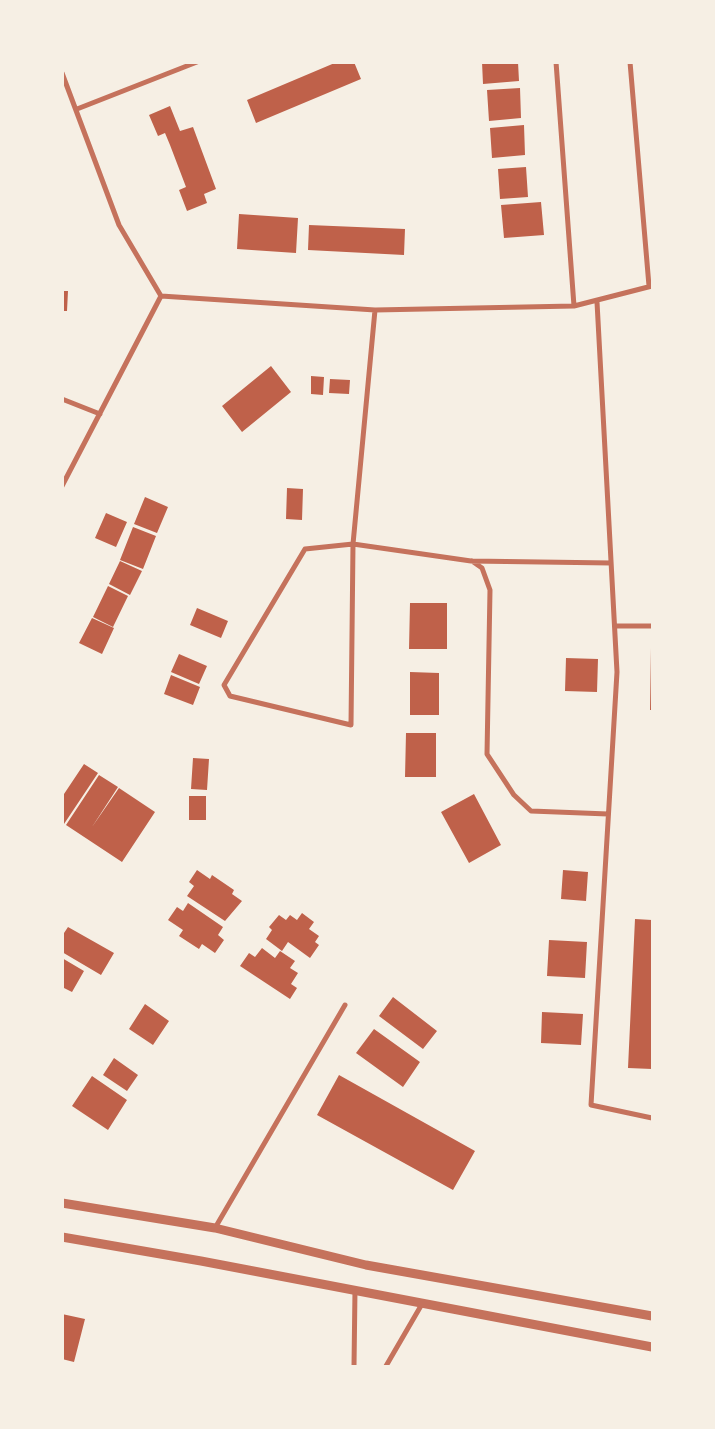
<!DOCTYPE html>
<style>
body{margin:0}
#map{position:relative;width:715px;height:1429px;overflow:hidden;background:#f6efe4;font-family:Jost,sans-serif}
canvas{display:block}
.frame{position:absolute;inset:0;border:64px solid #f6efe4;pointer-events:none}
</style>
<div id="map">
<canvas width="715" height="1429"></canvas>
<div class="frame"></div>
</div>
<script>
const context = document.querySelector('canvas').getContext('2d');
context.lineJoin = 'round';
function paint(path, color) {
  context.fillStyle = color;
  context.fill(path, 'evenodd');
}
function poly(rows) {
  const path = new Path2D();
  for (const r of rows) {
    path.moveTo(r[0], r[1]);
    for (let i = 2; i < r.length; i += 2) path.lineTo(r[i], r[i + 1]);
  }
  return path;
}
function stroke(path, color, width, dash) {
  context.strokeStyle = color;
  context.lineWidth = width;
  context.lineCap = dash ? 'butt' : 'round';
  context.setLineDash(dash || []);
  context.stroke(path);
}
paint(poly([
 [337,62,354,62,361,79,256,123,247,100],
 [482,62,518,62,519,81,483,84],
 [520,88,521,118,489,121,487,90],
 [170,106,180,131,193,127,216,189,204,194,207,203,187,211,179,190,186,187,170,145,165,133,158,136,149,115],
 [524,125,525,155,492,158,490,128],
 [526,167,528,197,500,199,498,169],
 [541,202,544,235,504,238,501,205],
 [239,214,298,218,296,253,237,249],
 [309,225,405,229,404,255,308,250],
 [62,291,68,291,67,311,62,311],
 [271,366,291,392,242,432,222,406],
 [311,376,324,377,323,395,311,394],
 [330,379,350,380,349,394,329,393],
 [287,488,303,489,302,520,286,519],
 [145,497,168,507,157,533,134,524],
 [106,513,127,522,116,547,95,538],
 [133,527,156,536,143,569,120,560],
 [120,561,142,571,130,595,109,584],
 [108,586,128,596,113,627,93,617],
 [410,603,447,603,447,649,409,649],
 [197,608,228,621,221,638,190,625],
 [92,618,114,628,102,654,79,643],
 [651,648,652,648,652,710,650,710],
 [179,654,207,666,199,684,171,672],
 [566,658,598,659,597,692,565,691],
 [410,672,439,673,439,715,410,715],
 [171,675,200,687,193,705,164,694],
 [406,733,436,733,436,777,405,777],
 [193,758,209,759,207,790,191,789],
 [84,764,98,773,62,827,62,797],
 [99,775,118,787,92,827,119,788,155,812,122,862,66,825],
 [474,794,501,845,469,863,441,812],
 [189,796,206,796,206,820,189,820],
 [197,870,210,879,212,875,234,890,232,894,242,901,225,921,187,896,194,886,189,882],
 [563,870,588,872,586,901,561,899],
 [188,903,223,927,218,935,224,940,215,953,202,944,199,949,179,936,183,930,168,920,177,907,183,911],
 [302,913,314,922,309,929,319,936,315,942,319,945,310,958,288,942,282,951,266,939,272,930,269,927,279,915,286,920,290,915,297,920],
 [635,919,652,920,652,1069,628,1068],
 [68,927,114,953,101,975,62,952,62,936],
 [549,940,587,942,585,978,547,976],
 [262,948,275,958,280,951,295,961,290,968,298,973,291,984,297,988,290,999,240,966,249,953,255,957],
 [62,958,84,971,72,992,62,987],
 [393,997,437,1031,423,1049,379,1016],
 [145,1004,169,1021,153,1045,129,1029],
 [542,1012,583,1014,581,1045,541,1043],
 [374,1029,420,1062,403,1087,356,1053],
 [114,1058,138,1075,127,1091,103,1075],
 [339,1075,475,1151,453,1190,317,1115],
 [92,1076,127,1100,108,1130,72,1106],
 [62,1314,85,1319,74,1362,62,1359]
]), '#bf614a');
stroke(poly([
 [556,62,574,306],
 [630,62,649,286],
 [62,73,119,225,161,296,62,486],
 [77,109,197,62],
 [161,296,375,310,574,306,652,286],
 [597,302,617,672,591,1105,652,1118],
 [375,310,353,544,351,725,230,696,224,685,305,549,353,544,471,561,611,563],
 [62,399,100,414],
 [472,561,482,568,490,590,487,754,514,795,531,811,608,814],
 [615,626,652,626],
 [215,1228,345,1005],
 [354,1366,355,1290],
 [386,1366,422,1304]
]), '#c5725c', 5);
stroke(poly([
 [62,1203,215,1228,366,1265,652,1316],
 [62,1237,201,1261,652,1347]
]), '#c5725c', 9);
</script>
